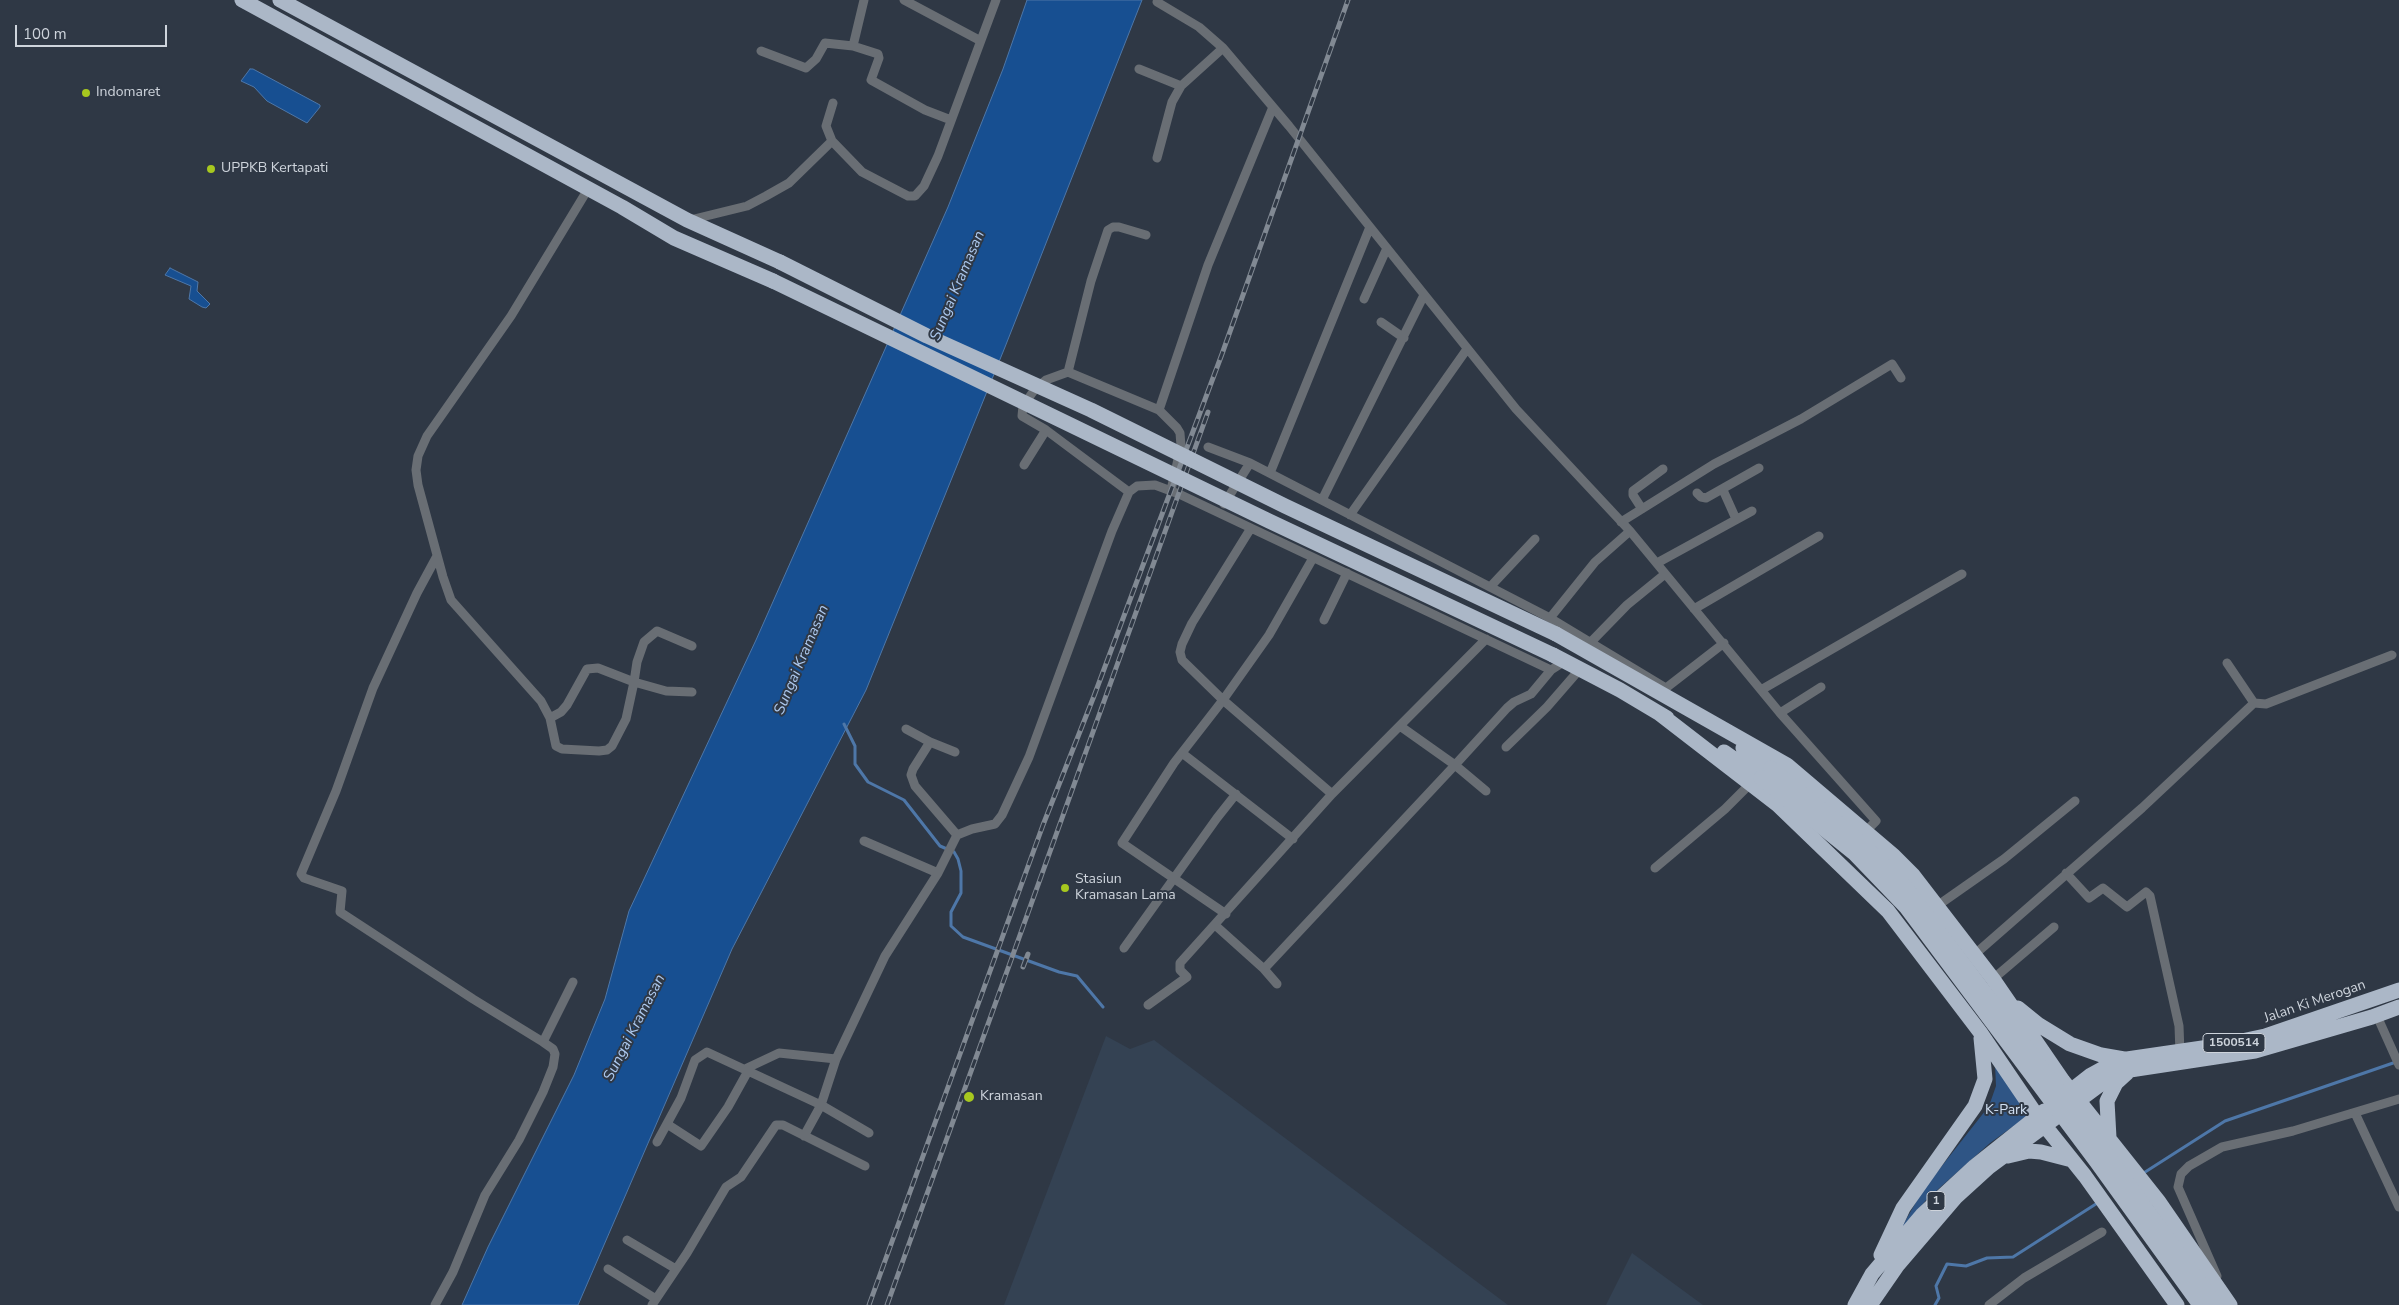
<!DOCTYPE html>
<style>
body{margin:0}
#map{position:relative;width:2399px;height:1305px;overflow:hidden;background:#2f3845;font-family:"Nunito Sans",sans-serif}
canvas{display:block}
.scale{position:absolute;left:15px;top:25px;width:152px;height:22px;box-sizing:border-box;border:2px solid #ced4dc;border-top:0;padding-left:6px;font-size:15px;line-height:18px;white-space:nowrap;color:#ced4dc;-webkit-text-stroke:4px #2f3845;paint-order:stroke}
</style>
<div id="map">
<canvas width="2399" height="1305"></canvas>
<div class="scale">100 m</div>
</div>
<script>
const context = document.querySelector('canvas').getContext('2d');
context.lineJoin = 'round';
function paint(path, color) {
  context.fillStyle = color;
  context.fill(path, 'evenodd');
}
function poly(rows) {
  const path = new Path2D();
  for (const r of rows) {
    path.moveTo(r[0], r[1]);
    for (let i = 2; i < r.length; i += 2) path.lineTo(r[i], r[i + 1]);
  }
  return path;
}
function stroke(path, color, width, dash) {
  context.strokeStyle = color;
  context.lineWidth = width;
  context.lineCap = dash ? 'butt' : 'round';
  context.setLineDash(dash || []);
  context.stroke(path);
}
function write(font, color, halo, rows, align = 'center') {
  context.font = font + ' "Nunito Sans",sans-serif';
  context.lineWidth = 4;
  context.setLineDash([]);
  context.textBaseline = 'middle';
  context.strokeStyle = halo;
  context.fillStyle = color;
  for (const [text, x, y, turn = 0] of rows) {
    context.save();
    context.translate(x, y);
    context.rotate((+turn || 0) * Math.PI / 180);
    context.textAlign = isNaN(turn) ? turn : align;
    if (halo) context.strokeText(text, 0, 0);
    context.fillText(text, 0, 0);
    context.restore();
  }
}
paint(poly([
 [1106,1036,1130,1049,1154,1040,1508,1305,1004,1305],
 [1632,1253,1703,1305,1606,1305]
]), '#344253');
paint(poly([
 [1995,1064,2029,1115,1990,1143,1926,1200,1896,1237,1923,1190,1989,1106,1996,1086]
]), '#2f5585');
const water = poly([
 [1027,0,1142,0,1005,347,866,690,732,949,578,1305,462,1305,488,1247,574,1075,605,999,629,911,756,640,948,207,1003,69,1027,0],
 [250,69,253,69,320,105,320,107,307,123,267,101,254,87,241,81,250,69],
 [170,268,198,282,197,291,210,304,206,308,202,307,189,299,191,286,165,275,170,268]
]);
paint(water, '#174f91');
stroke(water, '#4e77a8', 1);
stroke(poly([
 [844,724,855,746,855,764,868,782,904,800,940,846,954,852,958,859,961,871,961,893,951,912,951,926,963,937,1059,972,1077,976,1103,1007],
 [2142,1174,2225,1121,2396,1062],
 [1935,1305,1939,1298,1936,1286,1947,1264,1966,1266,1987,1258,2013,1257,2099,1202]
]), '#4e77a8', 3);
stroke(poly([
 [904,0,979,40],
 [1157,2,1199,27,1223,48,1289,126,1516,409,1630,531,1780,713,1876,821,1866,831],
 [853,46,878,54,879,58,871,80,925,110,951,120],
 [761,51,806,68,816,59,825,43,853,46,864,0],
 [1139,69,1181,86],
 [833,103,826,126,832,141,862,172,908,196,915,196,924,186,938,156,996,0],
 [1157,158,1172,102,1181,86,1223,48],
 [588,189,511,316,427,436,418,456,416,470,418,485,443,577,451,600,541,701,550,718,556,746,562,749,599,751,607,750,612,746,626,719,634,682,666,691,692,692],
 [690,220,747,206,766,196,789,183,832,141],
 [1146,235,1119,227,1113,227,1108,230,1091,281,1068,372,1159,410,1177,428,1180,433,1181,446,1171,490],
 [1364,299,1387,248],
 [1381,322,1404,338],
 [1068,372,1046,380,1035,389,1023,406,1022,416,1046,430,1129,492],
 [1159,410,1208,265,1273,107],
 [1208,447,1250,463],
 [1024,465,1046,430],
 [1270,473,1370,227],
 [1723,490,1736,519],
 [1697,493,1701,497,1706,498,1759,468],
 [1322,500,1424,295],
 [1224,504,1250,463,1550,618,1666,688,1661,693],
 [1642,509,1633,495,1633,491,1663,469],
 [1350,515,1467,349],
 [1621,522,1714,464,1801,419,1892,364,1901,378],
 [1251,528,1192,623,1182,644,1180,652,1182,660,1223,700,1332,794],
 [437,556,417,593,373,688,336,791,301,874,304,878,342,891,340,912,473,999,543,1042],
 [1657,563,1752,511],
 [1491,586,1535,539],
 [1694,609,1819,536],
 [1550,618,1595,562,1630,531],
 [1324,620,1347,573],
 [1590,643,1627,605,1665,574],
 [2227,663,2254,703],
 [1666,688,1724,643],
 [1761,690,1962,574],
 [1780,713,1821,687],
 [550,718,561,712,567,705,587,669,598,668,634,682,637,662,644,642,657,631,692,646],
 [1400,726,1455,765,1507,708,1514,702,1531,694,1551,670],
 [906,729,930,742],
 [1506,747,1547,707,1580,669],
 [955,752,930,742,913,769,911,775,915,786,957,835],
 [1182,753,1293,839],
 [864,841,938,873],
 [1655,868,1725,809,1750,784],
 [2066,873,2089,898,2103,888,2127,907,2146,892,2150,896,2179,1026,2180,1053],
 [1937,906,2004,859,2075,801],
 [1226,914,1122,843,1174,763,1223,700,1269,635,1313,558],
 [1215,925,1264,969],
 [1124,948,1217,818,1236,794],
 [1974,955,2142,808,2254,703,2266,704,2392,655],
 [1993,979,2054,927],
 [1277,984,1264,969,1455,765,1486,791],
 [1148,1005,1187,977,1180,970,1180,963,1332,794,1486,639],
 [2377,1016,2399,1065],
 [745,1069,779,1053,836,1059,885,956,938,873,957,835,972,829,995,824,1002,815,1029,757,1112,531,1129,492,1137,486,1155,485,1179,494,1551,670,1565,661],
 [2355,1113,2399,1207],
 [667,1124,701,1146,728,1107,748,1071],
 [804,1136,821,1105,836,1059],
 [657,1142,681,1098,695,1060,707,1052,821,1105,869,1133],
 [627,1240,676,1269],
 [608,1269,656,1299],
 [2217,1276,2178,1187,2181,1174,2189,1166,2222,1147,2293,1131,2399,1099],
 [435,1305,453,1272,485,1195,519,1140,543,1092,553,1067,555,1054,553,1049,543,1042,573,982],
 [652,1305,687,1253,726,1187,741,1177,776,1125,783,1125,865,1166],
 [1989,1305,2024,1278,2102,1232]
]), '#696e74', 9);
stroke(poly([
 [242,0,622,207,674,238,773,281],
 [280,0,687,220,780,262],
 [1556,634,1787,765,1894,856,1913,875,1993,979,2063,1081,2159,1202,2230,1305],
 [1553,655,1620,690,1667,718],
 [1660,714,1778,805,1888,911,1980,1032,2037,1116,2085,1176,2177,1305],
 [1743,748,1771,768],
 [1724,752,1761,778],
 [2018,1008,2039,1025,2070,1044,2101,1055,2124,1059],
 [2063,1097,2091,1075,2111,1064,2127,1059,2223,1045,2265,1036,2399,990],
 [2109,1138,2107,1101,2116,1083,2127,1073],
 [2008,1156,2029,1151,2041,1152,2072,1160],
 [1881,1255,1903,1208,1975,1106,1985,1079,1981,1038],
 [1855,1305,1872,1274,1922,1215,1975,1166,2044,1111],
 [1870,1305,1897,1266,1956,1197,1989,1167,2109,1078,2130,1070,2255,1051,2372,1017,2399,1007]
]), '#abb7c7', 15);
const rail = poly([
 [1023,967,1028,954],
 [869,1305,1043,825,1094,696,1222,354,1348,0],
 [887,1305,1208,412]
]);
stroke(rail, '#818993', 5);
stroke(rail, '#2f3845', 3, [9]);
stroke(poly([
 [780,262,927,336,1091,410,1285,506,1556,634],
 [773,281,1269,521,1553,655],
 [1771,768,1862,843,1904,885,2105,1152,2216,1305],
 [1761,778,1855,854,1906,907,2096,1161,2200,1305]
]), '#abb7c7', 15);
for (const [x, y, r, color] of [
 [86,93,5,"#a7c81f"],
 [211,169,5,"#a7c81f"],
 [1065,888,5,"#a7c81f"],
 [969,1097,6,"#a7c81f"]
]) {
  const dot = new Path2D();
  dot.arc(x, y, r, 0, 2 * Math.PI);
  context.fillStyle = color;
  context.fill(dot);
  stroke(dot, '#2f3845', 2);
}
for (const [x, y, w] of [
 [2234,1043,62],
 [1936,1201,18]
]) {
  const box = new Path2D();
  box.roundRect(x - w / 2, y - 9.5, w, 19, 4);
  context.fillStyle = '#2f3845';
  context.fill(box);
  stroke(box, '#ced4dc', 1);
}
write('bold 12px', '#ced4dc', null, [
 ["1500514",2234,1043],
 ["1",1936,1201]
]);
write('14px', '#ced4dc', '#2f3845', [
 ["Indomaret",96,93],
 ["UPPKB Kertapati",221,169],
 ["Stasiun",1075,880],
 ["Kramasan Lama",1075,896],
 ["Kramasan",980,1097]
], 'left');
write('14px', '#ced4dc', '#2f3845', [
 ["Jalan Ki Merogan",2315,1002,-19]
]);
write('14px', '#d1e0f3', '#2f3845', [
 ["K-Park",2006,1111]
]);
write('italic 15px', '#adc9ef', '#2f3845', [
 ["Sungai Kramasan",958,286,-67],
 ["Sungai Kramasan",802,660,-67],
 ["Sungai Kramasan",635,1028,-63]
]);
</script>
